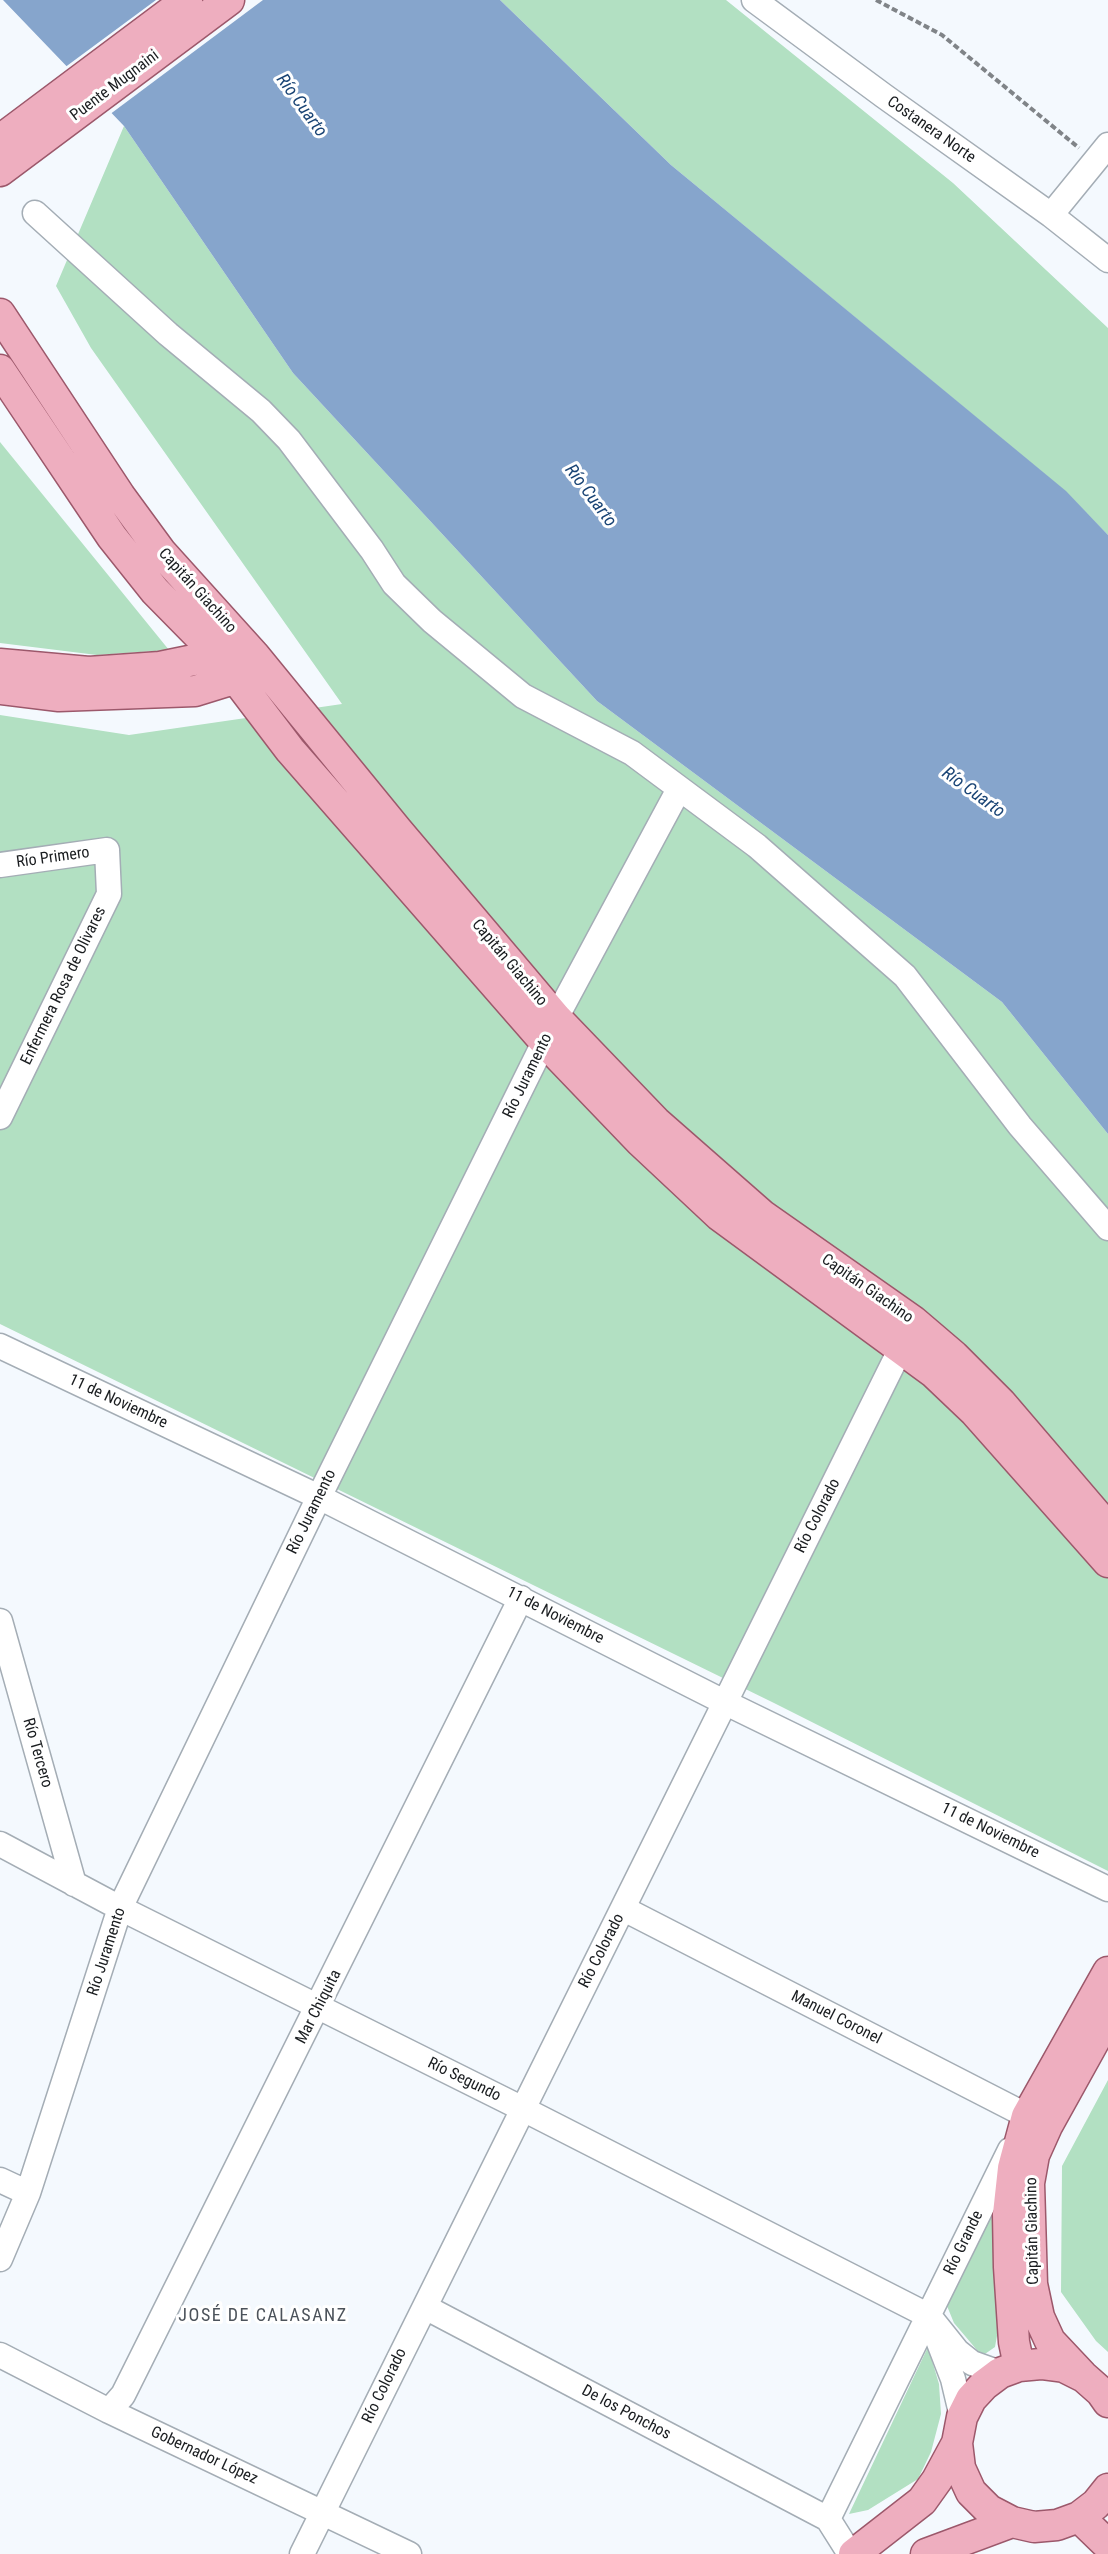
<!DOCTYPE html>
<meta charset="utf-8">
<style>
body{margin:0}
canvas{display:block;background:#f4f9fe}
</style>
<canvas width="1108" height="2554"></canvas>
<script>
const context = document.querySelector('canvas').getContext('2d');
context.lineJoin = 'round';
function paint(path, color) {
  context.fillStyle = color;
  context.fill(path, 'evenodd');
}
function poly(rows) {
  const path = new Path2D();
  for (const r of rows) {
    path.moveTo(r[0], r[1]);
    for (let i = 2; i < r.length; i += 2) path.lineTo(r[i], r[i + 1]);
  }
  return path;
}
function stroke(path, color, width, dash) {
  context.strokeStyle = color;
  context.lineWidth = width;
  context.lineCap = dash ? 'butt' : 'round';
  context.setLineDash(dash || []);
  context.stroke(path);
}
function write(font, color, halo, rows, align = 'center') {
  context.font = font + ' "Roboto Condensed",sans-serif';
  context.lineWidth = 6;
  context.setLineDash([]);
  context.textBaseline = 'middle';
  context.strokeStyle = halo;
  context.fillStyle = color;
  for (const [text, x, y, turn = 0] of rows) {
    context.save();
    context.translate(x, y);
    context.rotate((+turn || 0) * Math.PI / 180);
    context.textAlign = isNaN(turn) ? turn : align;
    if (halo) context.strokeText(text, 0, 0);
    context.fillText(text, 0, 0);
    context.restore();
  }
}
paint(poly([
 [500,0,726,0,953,183,1108,328,1108,535,1065,491,671,165],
 [124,126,293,373,597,701,1002,1002,1108,1134,1108,1871,774,1703,0,1324,0,715,129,735,342,704,91,348,56,286],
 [0,442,169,650,97,655,0,643],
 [1108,2080,1108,2352,1096,2341,1061,2292,1062,2166],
 [996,2207,994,2283,1000,2319,995,2347,982,2356,954,2323,947,2306],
 [928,2347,939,2384,941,2414,931,2452,918,2479,868,2510,849,2514]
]), '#b2e0c2');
paint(poly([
 [3,0,500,0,671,165,1066,491,1108,535,1108,1134,1002,1002,597,701,293,373,124,126]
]), '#86a5cc');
paint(poly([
 [156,0,263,0,109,115,64,68]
]), '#f4f9fe');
const minor = poly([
 [754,0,884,96,1051,215,1108,260],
 [35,213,168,334,261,411,289,440,372,550,394,584,432,621,523,696,632,753,757,846,905,976,1020,1126,1108,1228],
 [1051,215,1108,145],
 [0,865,107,850,109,894,0,1117],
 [0,1346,319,1497,724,1702,1108,1889],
 [0,1621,74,1884],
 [0,1844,120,1908,523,2109,929,2316,957,2351,972,2363,1000,2373],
 [624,1909,1043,2124],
 [0,2180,28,2193],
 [0,2259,28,2193,120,1908,319,1497,556,1018,679,789],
 [425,2307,828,2519,850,2554],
 [936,2335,953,2379,962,2417],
 [0,2355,109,2411,409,2554],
 [109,2411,123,2395,521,1598],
 [828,2519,1010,2150],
 [302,2554,901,1348]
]);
const major = poly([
 [0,140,187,0],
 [0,171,229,0],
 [0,314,120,496,161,552,254,655,397,830,556,1018,656,1122,762,1215,913,1321,954,1356,1001,1403,1108,1528],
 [0,370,112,537,155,591,218,655,290,750,545,1042,641,1142,720,1216,934,1373,975,1412,1108,1562],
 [0,664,89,672,160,667,218,655,233,655],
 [0,689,59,696,195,691,237,678,248,663],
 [1019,2366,1014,2342,1009,2267,1008,2214,1013,2168,1027,2116,1108,1972],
 [1082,2375,1050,2341,1039,2317,1032,2284,1029,2183,1034,2155,1047,2126,1108,2016],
 [1108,2402,1101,2392,1084,2377,1064,2367,1041,2364,1019,2366,1000,2373,984,2385,971,2399,962,2417,957,2443,960,2468,971,2492,989,2510,1012,2522,1034,2527,1057,2525,1079,2517,1096,2504,1108,2489],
 [1079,2517,1108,2545],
 [854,2554,922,2501,937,2480,957,2443],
 [926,2554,1012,2522]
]);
stroke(minor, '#a4adb5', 27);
stroke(major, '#9c586b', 33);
stroke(poly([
 [876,0,942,35,1079,148]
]), '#808488', 4, [6, 3]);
stroke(minor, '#fff', 24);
stroke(major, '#eeaebf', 30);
write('16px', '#191c1f', '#fff', [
 ["Puente Mugnaini",115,86,-37],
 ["Costanera Norte",931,130,35],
 ["Capitán Giachino",197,591,48],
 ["Río Primero",53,858,-8],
 ["Capitán Giachino",509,963,50],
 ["Enfermera Rosa de Olivares",64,986,-64],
 ["Río Juramento",528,1076,-64],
 ["Capitán Giachino",867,1289,35],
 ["11 de Noviembre",118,1402,25],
 ["Río Juramento",312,1512,-64],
 ["Río Colorado",818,1516,-63],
 ["11 de Noviembre",555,1616,27],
 ["Río Tercero",37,1753,74],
 ["11 de Noviembre",990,1831,26],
 ["Río Colorado",602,1951,-63],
 ["Río Juramento",107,1952,-72],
 ["Mar Chiquita",319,2007,-63],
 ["Manuel Coronel",836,2018,27],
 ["Río Segundo",464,2080,26],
 ["Capitán Giachino",1033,2231,-91],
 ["Río Grande",964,2243,-64],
 ["Río Colorado",385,2386,-64],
 ["De los Ponchos",626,2413,28],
 ["Gobernador López",204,2456,25]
]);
write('italic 18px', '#194475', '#fff', [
 ["Río Cuarto",301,106,54],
 ["Río Cuarto",590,496,53],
 ["Río Cuarto",973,793,36]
]);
context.letterSpacing = '1.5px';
write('18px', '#4c535b', '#fff', [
 ["JOSÉ DE CALASANZ",263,2316]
]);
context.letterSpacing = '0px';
</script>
